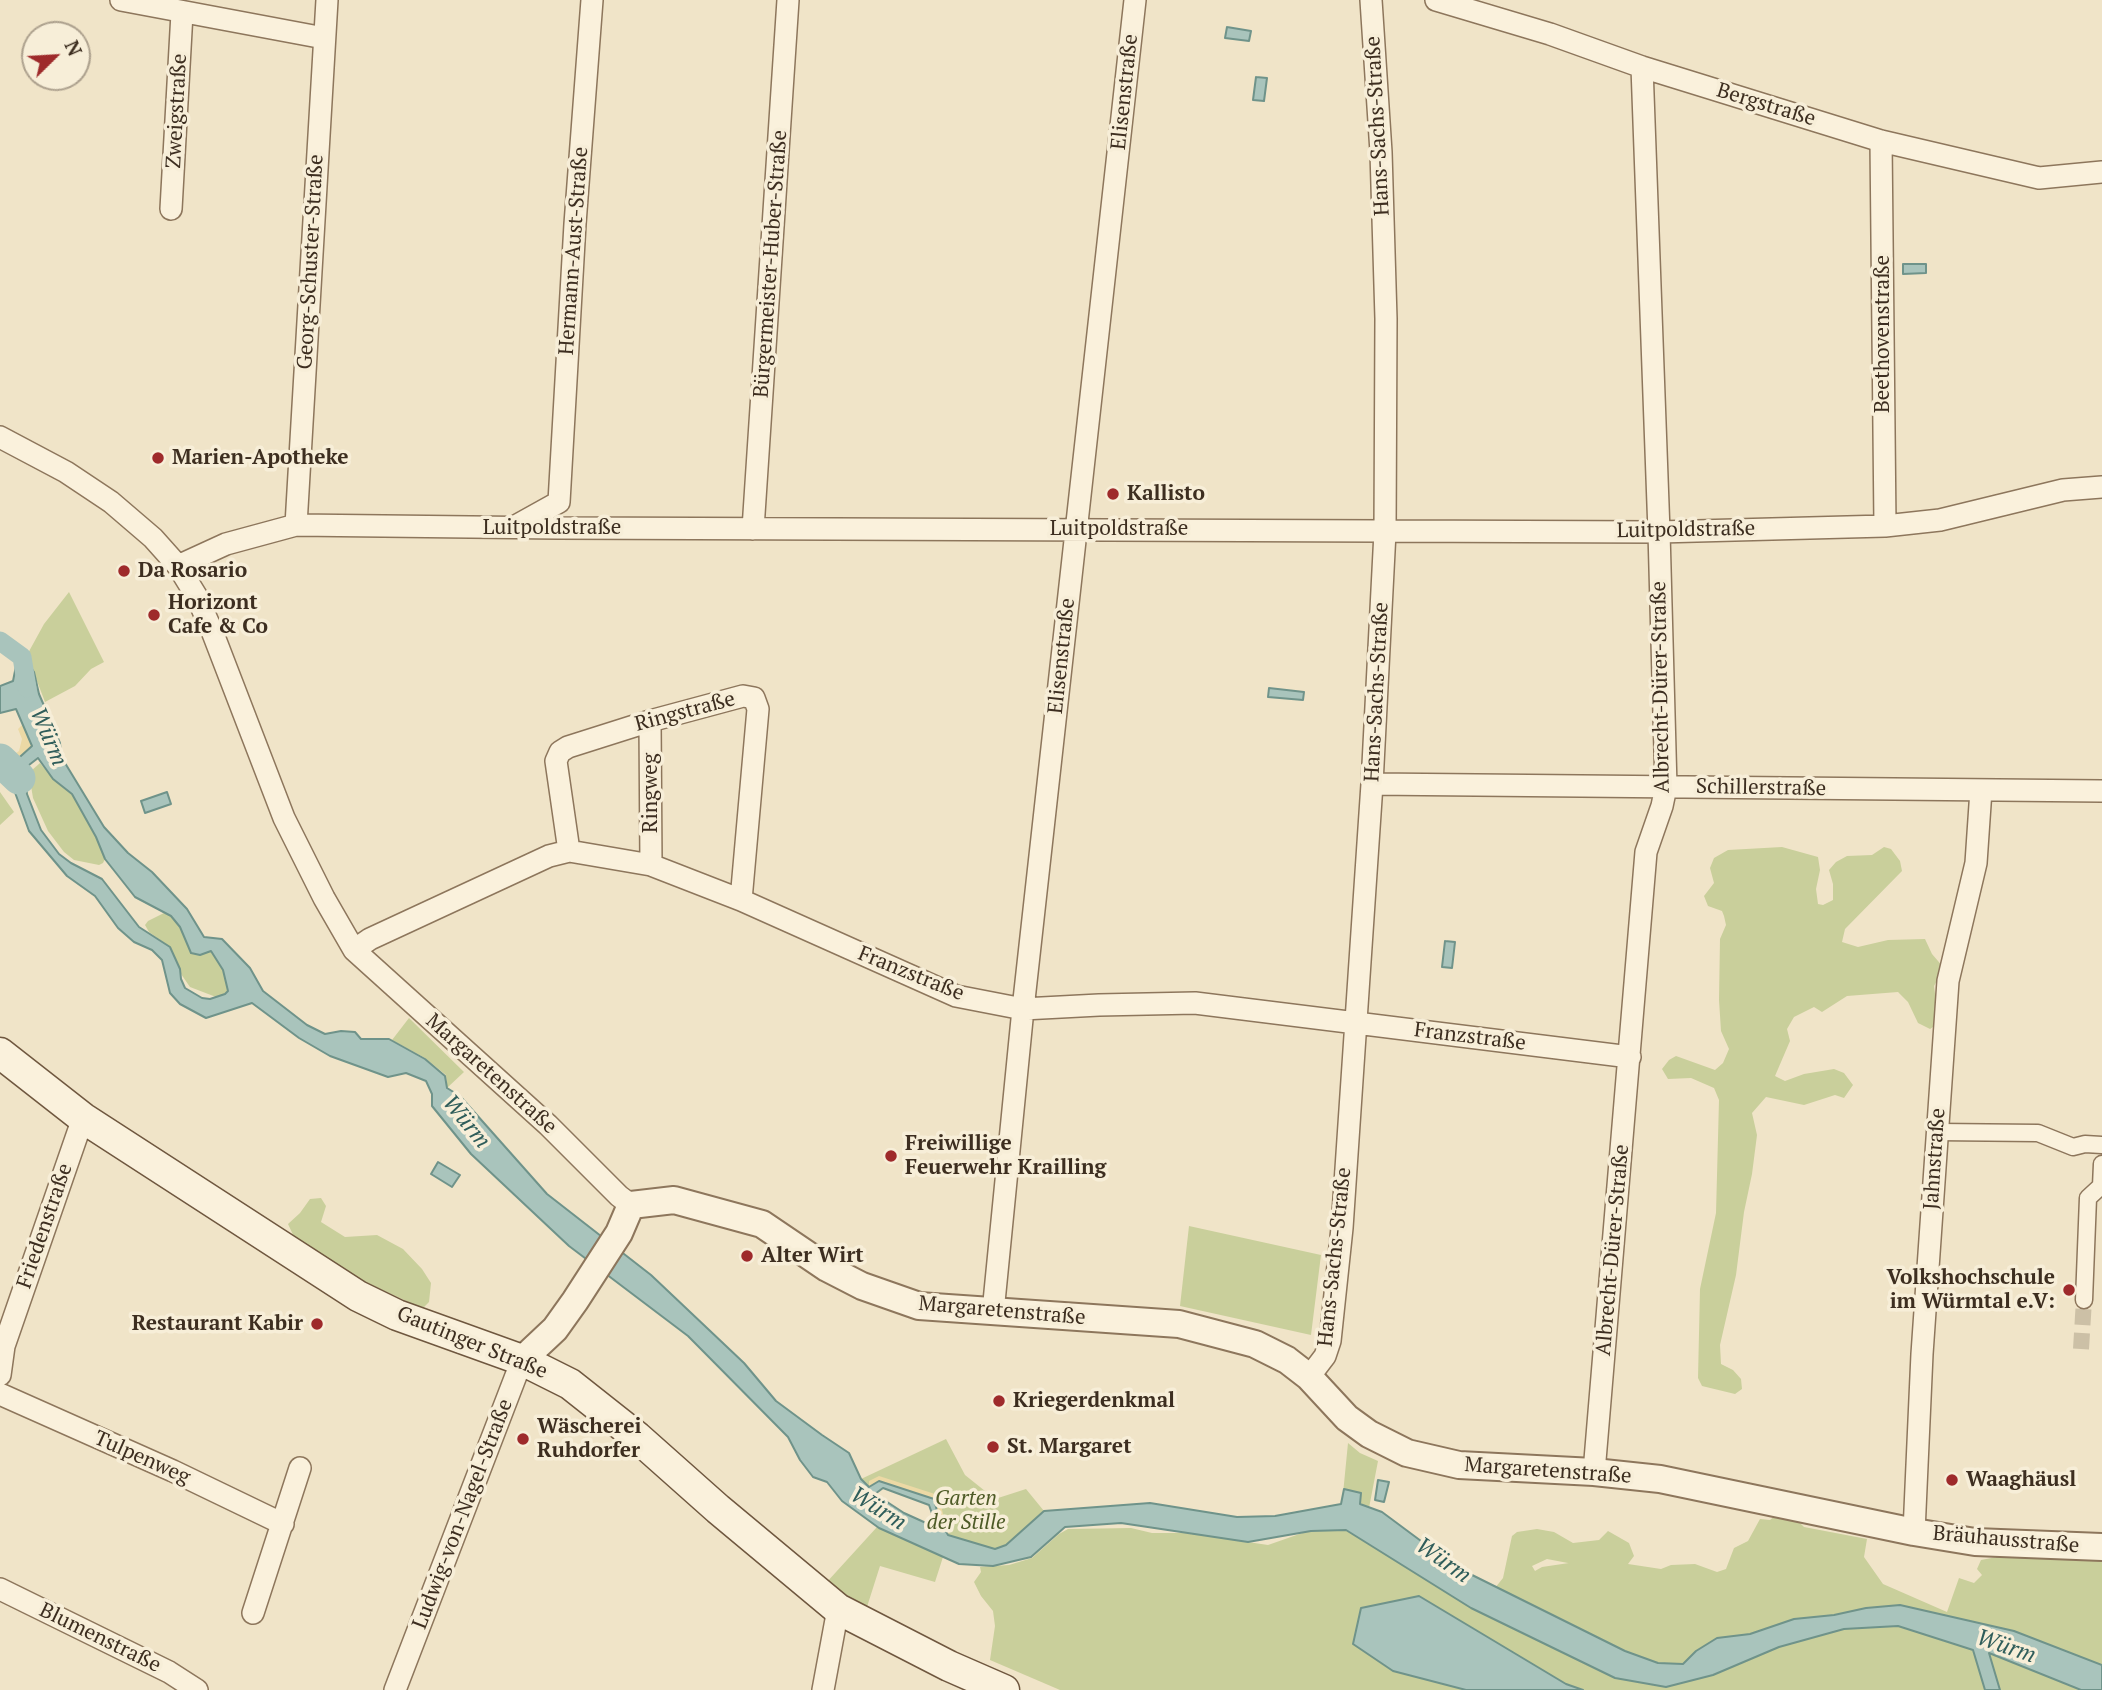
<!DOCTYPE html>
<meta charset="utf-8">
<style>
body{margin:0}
#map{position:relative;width:2102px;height:1690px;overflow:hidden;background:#f0e4c8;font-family:"PT Serif",serif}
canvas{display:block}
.north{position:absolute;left:21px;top:21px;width:70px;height:70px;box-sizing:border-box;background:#f7eed8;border:2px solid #ada18e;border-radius:50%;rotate:66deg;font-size:19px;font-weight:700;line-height:28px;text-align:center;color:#3d2e20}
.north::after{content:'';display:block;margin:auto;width:24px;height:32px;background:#9e2a2b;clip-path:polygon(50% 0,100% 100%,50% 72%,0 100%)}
</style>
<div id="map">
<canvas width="2102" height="1690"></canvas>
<div class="north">N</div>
</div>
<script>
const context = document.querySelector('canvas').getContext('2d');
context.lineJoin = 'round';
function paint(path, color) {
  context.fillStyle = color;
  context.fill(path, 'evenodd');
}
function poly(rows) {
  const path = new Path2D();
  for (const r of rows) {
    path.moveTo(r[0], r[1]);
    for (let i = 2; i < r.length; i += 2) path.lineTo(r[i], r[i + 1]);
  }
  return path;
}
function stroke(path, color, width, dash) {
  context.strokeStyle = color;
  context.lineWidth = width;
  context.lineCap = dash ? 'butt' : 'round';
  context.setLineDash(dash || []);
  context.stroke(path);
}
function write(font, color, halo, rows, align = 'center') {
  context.font = font + ' "PT Serif",serif';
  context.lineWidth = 7;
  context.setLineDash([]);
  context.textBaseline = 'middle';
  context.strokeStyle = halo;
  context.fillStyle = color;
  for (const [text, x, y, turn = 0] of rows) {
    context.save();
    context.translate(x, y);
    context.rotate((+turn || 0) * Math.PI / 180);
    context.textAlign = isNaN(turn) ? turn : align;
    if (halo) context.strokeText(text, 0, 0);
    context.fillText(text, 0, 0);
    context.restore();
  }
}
paint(poly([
 [69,592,104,662,91,669,75,686,45,702,27,655,44,624],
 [40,763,53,779,72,794,96,837,105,859,103,863,99,865,74,860,64,852,48,831,33,798,31,786,31,771],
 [0,792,14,812,0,825],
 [1782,847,1818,857,1820,870,1816,889,1818,904,1823,905,1833,900,1833,884,1829,870,1836,862,1847,856,1872,855,1884,847,1891,849,1900,861,1902,871,1845,929,1842,942,1858,947,1888,940,1925,939,1932,954,1944,968,1934,986,1939,1023,1930,1029,1918,1023,1908,1002,1898,992,1847,996,1822,1012,1814,1007,1794,1017,1787,1029,1790,1041,1775,1076,1785,1081,1804,1074,1834,1069,1844,1073,1853,1085,1844,1098,1835,1095,1804,1105,1766,1097,1752,1113,1757,1135,1752,1174,1744,1212,1736,1275,1720,1345,1721,1364,1733,1370,1741,1379,1742,1389,1735,1394,1702,1386,1698,1378,1700,1289,1716,1213,1719,1100,1714,1088,1691,1078,1668,1079,1662,1069,1669,1060,1676,1056,1715,1070,1723,1063,1729,1049,1721,1031,1719,1000,1720,939,1726,925,1724,916,1722,911,1708,906,1704,896,1714,883,1710,868,1714,858,1728,850],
 [164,913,171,916,180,927,192,953,200,955,211,951,223,970,228,991,225,994,216,997,190,987,181,974,170,947,149,932,145,925,148,921],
 [409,1018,464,1072,447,1088,446,1075,425,1058,392,1040],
 [321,1198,326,1206,321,1222,345,1237,377,1235,403,1249,422,1269,431,1283,429,1302,424,1307,417,1306,359,1279,295,1239,288,1224,300,1213,310,1199],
 [1189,1226,1321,1255,1311,1335,1180,1306],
 [946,1439,965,1475,995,1499,1026,1489,1044,1511,1006,1545,995,1550,947,1535,934,1499,879,1481,869,1487,861,1479],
 [1348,1443,1360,1453,1378,1461,1369,1508,1342,1504],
 [1777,1514,1796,1519,1804,1527,1867,1539,1864,1557,1883,1584,1947,1612,1959,1578,1974,1583,1982,1575,1977,1569,1981,1560,2017,1553,2102,1559,2102,1690,1060,1690,990,1660,995,1626,993,1611,981,1596,974,1582,981,1572,980,1567,1009,1565,1032,1558,1059,1534,1068,1529,1131,1528,1152,1533,1187,1533,1268,1545,1334,1522,1500,1591,1495,1588,1503,1578,1512,1536,1517,1532,1537,1529,1554,1532,1573,1543,1599,1540,1608,1531,1629,1543,1634,1556,1628,1564,1661,1569,1671,1565,1695,1564,1717,1572,1726,1569,1734,1548,1748,1541,1760,1519,1770,1520],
 [1547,1559,1568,1563,1569,1563,1542,1567,1535,1571,1532,1566],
 [877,1527,943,1557,935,1582,880,1566,866,1610,826,1583]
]), '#c9cf9b');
paint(poly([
 [23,724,33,746,12,764,4,764,0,760,0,755,4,758,10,757,19,751,22,739,18,729],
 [879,1476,938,1495,944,1517,951,1531,947,1535,939,1519,934,1499,879,1481,869,1487,869,1481]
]), '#ecd9a5');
const water = poly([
 [1227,27,1251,31,1249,41,1225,38,1227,27],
 [1256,77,1267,78,1264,101,1253,100,1256,77],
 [1903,264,1926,264,1926,273,1903,274,1903,264],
 [27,662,34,672,39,694,60,743,61,754,65,763,104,827,128,853,152,872,187,909,204,937,222,939,250,968,263,991,307,1025,325,1034,341,1031,355,1032,361,1039,389,1039,425,1059,445,1076,447,1088,460,1096,547,1194,651,1275,744,1363,776,1401,822,1435,849,1453,861,1479,869,1487,879,1481,934,1499,939,1519,948,1535,995,1549,1006,1545,1044,1511,1150,1503,1237,1517,1275,1516,1341,1504,1344,1489,1361,1493,1360,1504,1382,1512,1456,1567,1625,1651,1658,1663,1683,1664,1696,1651,1717,1638,1750,1634,1794,1619,1834,1615,1866,1608,1900,1605,2014,1631,2102,1665,2102,1690,2081,1690,1989,1653,2000,1690,1985,1690,1973,1650,1898,1626,1844,1629,1779,1647,1713,1675,1666,1687,1615,1678,1471,1608,1346,1530,1311,1531,1248,1542,1121,1523,1065,1527,1031,1557,993,1566,959,1564,879,1528,842,1501,827,1482,813,1477,800,1460,788,1437,688,1336,569,1246,471,1154,432,1106,432,1094,426,1081,406,1073,388,1077,330,1056,299,1038,252,1003,206,1018,180,1004,170,993,162,960,152,950,134,942,118,928,95,896,67,876,29,831,13,787,3,768,6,763,12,764,32,746,16,709,0,713,0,686,13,681,16,666,27,662],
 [38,758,53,779,72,794,96,837,105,859,135,897,171,916,180,927,191,953,200,955,211,951,223,970,228,991,225,994,210,999,202,998,185,988,181,979,180,969,170,947,139,927,102,879,71,863,59,854,41,830,27,794,25,778,29,765,38,758],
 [883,1488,929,1505,937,1528,904,1513,875,1494,883,1488],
 [1269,688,1304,692,1303,700,1268,697,1269,688],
 [167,792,171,804,145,813,141,801,167,792],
 [1445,941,1455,942,1452,968,1442,967,1445,941],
 [438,1162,460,1175,452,1187,431,1174,438,1162],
 [1378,1480,1389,1482,1384,1502,1375,1500,1378,1480],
 [1419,1596,1566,1684,1583,1690,1466,1690,1393,1671,1353,1644,1361,1608,1419,1596]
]);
paint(water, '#a9c4bc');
stroke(water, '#6f938a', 2);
stroke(poly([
 [0,641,22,657,27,688]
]), '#a9c4bc', 19);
stroke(poly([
 [0,760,19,778]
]), '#a9c4bc', 33);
stroke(poly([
 [2081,1349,2084,1300]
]), '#ccc0a6', 16, [16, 8]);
const pedestrian = poly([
 [1937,1132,2038,1133,2073,1147,2085,1144,2102,1145],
 [2084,1300,2088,1198,2101,1186,2102,1164]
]);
const minor = poly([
 [121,0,324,38],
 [1436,0,1550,34,1642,67,1881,141,2039,178,2102,172],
 [1881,141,1885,526],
 [171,209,182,13],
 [0,437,66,472,111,502,153,538,178,566,197,597,212,631,284,818,324,898,354,950,548,1125,619,1196,631,1205],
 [296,525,327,0],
 [514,527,559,502,575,224,592,0],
 [753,529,788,0],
 [178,566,226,544,296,525,558,528,1659,532,1885,526,1940,520,2063,490,2102,487],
 [650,721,651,865],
 [1372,784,2102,791],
 [569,851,556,761,560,752,568,747,650,721,743,696,754,698,758,709,741,900],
 [354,950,370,939,549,856,569,851,651,865,741,900,956,996,1023,1009,1099,1005,1195,1003,1630,1057],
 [993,1312,1023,1009,1135,0],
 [0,1375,4,1346,83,1118],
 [1309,1377,1325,1356,1330,1341,1342,1228,1372,784,1385,532,1386,319,1381,152,1371,0],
 [0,1394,173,1471,283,1524],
 [1594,1472,1646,852,1662,806,1666,787,1659,532,1642,67],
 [1914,1532,1922,1354,1948,981,1976,863,1981,790],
 [0,1589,169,1672,197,1690],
 [253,1613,300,1468],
 [395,1690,522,1360],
 [823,1690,838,1609]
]);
const tertiary = poly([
 [522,1360,555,1329,575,1301,619,1233,631,1205,674,1200,762,1224,827,1268,862,1286,919,1306,1179,1324,1255,1344,1287,1360,1309,1377,1347,1418,1369,1434,1407,1453,1459,1465,1594,1472,1660,1479,1914,1532,1975,1542,2102,1547]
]);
const secondary = poly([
 [0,1053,83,1118,358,1296,397,1315,522,1360,570,1384,637,1437,718,1509,838,1609,949,1666,1004,1690]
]);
stroke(pedestrian, '#8d765c', 19);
stroke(minor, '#8d765c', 24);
stroke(tertiary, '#8d765c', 30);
stroke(secondary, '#6f573f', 33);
stroke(pedestrian, '#faf1dc', 16);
stroke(minor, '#faf1dc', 21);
stroke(tertiary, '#faf1dc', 26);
stroke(secondary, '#faf1dc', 30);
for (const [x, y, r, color] of [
 [158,458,7,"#9e2a2b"],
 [1113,494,7,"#9e2a2b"],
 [124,571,7,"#9e2a2b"],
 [154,615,7,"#9e2a2b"],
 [891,1156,7,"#9e2a2b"],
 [747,1256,7,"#9e2a2b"],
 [2069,1290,7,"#9e2a2b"],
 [317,1324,7,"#9e2a2b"],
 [999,1401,7,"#9e2a2b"],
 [523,1439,7,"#9e2a2b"],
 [993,1447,7,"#9e2a2b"],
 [1952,1480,7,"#9e2a2b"]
]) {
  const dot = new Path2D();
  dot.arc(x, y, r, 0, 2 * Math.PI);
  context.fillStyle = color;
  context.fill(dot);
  stroke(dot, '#f7eed8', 2.5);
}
write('21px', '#3d2e20', '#f7eed8', [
 ["Elisenstraße",1125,92,-84],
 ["Bergstraße",1766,105,17],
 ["Zweigstraße",177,111,-87],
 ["Hans-Sachs-Straße",1378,126,-93],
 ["Hermann-Aust-Straße",574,251,-86],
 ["Georg-Schuster-Straße",311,262,-87],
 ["Bürgermeister-Huber-Straße",771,264,-86],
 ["Beethovenstraße",1883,334,-90],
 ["Luitpoldstraße",552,528],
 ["Luitpoldstraße",1119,529],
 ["Luitpoldstraße",1686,530,-1],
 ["Elisenstraße",1062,656,-84],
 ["Albrecht-Dürer-Straße",1661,687,-91],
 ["Hans-Sachs-Straße",1377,692,-87],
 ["Ringstraße",685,712,-15],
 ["Schillerstraße",1761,788,1],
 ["Ringweg",651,793,-90],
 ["Franzstraße",911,974,22],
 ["Franzstraße",1470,1037,7],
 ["Margaretenstraße",491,1074,42],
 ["Jahnstraße",1935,1159,-86],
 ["Friedenstraße",45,1226,-71],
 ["Albrecht-Dürer-Straße",1613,1250,-85],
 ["Hans-Sachs-Straße",1335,1257,-84],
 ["Margaretenstraße",1002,1311,5],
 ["Gautinger Straße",472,1343,22],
 ["Tulpenweg",142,1458,24],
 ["Margaretenstraße",1548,1471,4],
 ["Ludwig-von-Nagel-Straße",463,1514,-69],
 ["Bräuhausstraße",2006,1540,5],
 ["Blumenstraße",100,1638,26]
]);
write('bold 21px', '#3d2e20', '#f7eed8', [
 ["Marien-Apotheke",172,458],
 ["Kallisto",1127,494],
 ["Da Rosario",138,571],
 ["Horizont",168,603],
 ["Cafe & Co",168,627],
 ["Freiwillige",905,1144],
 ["Feuerwehr Krailling",905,1168],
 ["Alter Wirt",761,1256],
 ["Volkshochschule",2055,1278,"right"],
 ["im Würmtal e.V:",2055,1302,"right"],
 ["Restaurant Kabir",303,1324,"right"],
 ["Kriegerdenkmal",1013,1401],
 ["Wäscherei",537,1427],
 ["Ruhdorfer",537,1451],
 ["St. Margaret",1007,1447],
 ["Waaghäusl",1966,1480]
], 'left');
write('italic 21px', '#4d5a26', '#f7eed8', [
 ["Garten",966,1499],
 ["der Stille",966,1523]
]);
write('italic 23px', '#2f5d5a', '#f7eed8', [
 ["Würm",48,737,67],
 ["Würm",466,1122,51],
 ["Würm",878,1509,32],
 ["Würm",1443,1561,35],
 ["Würm",2006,1647,19]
]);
</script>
